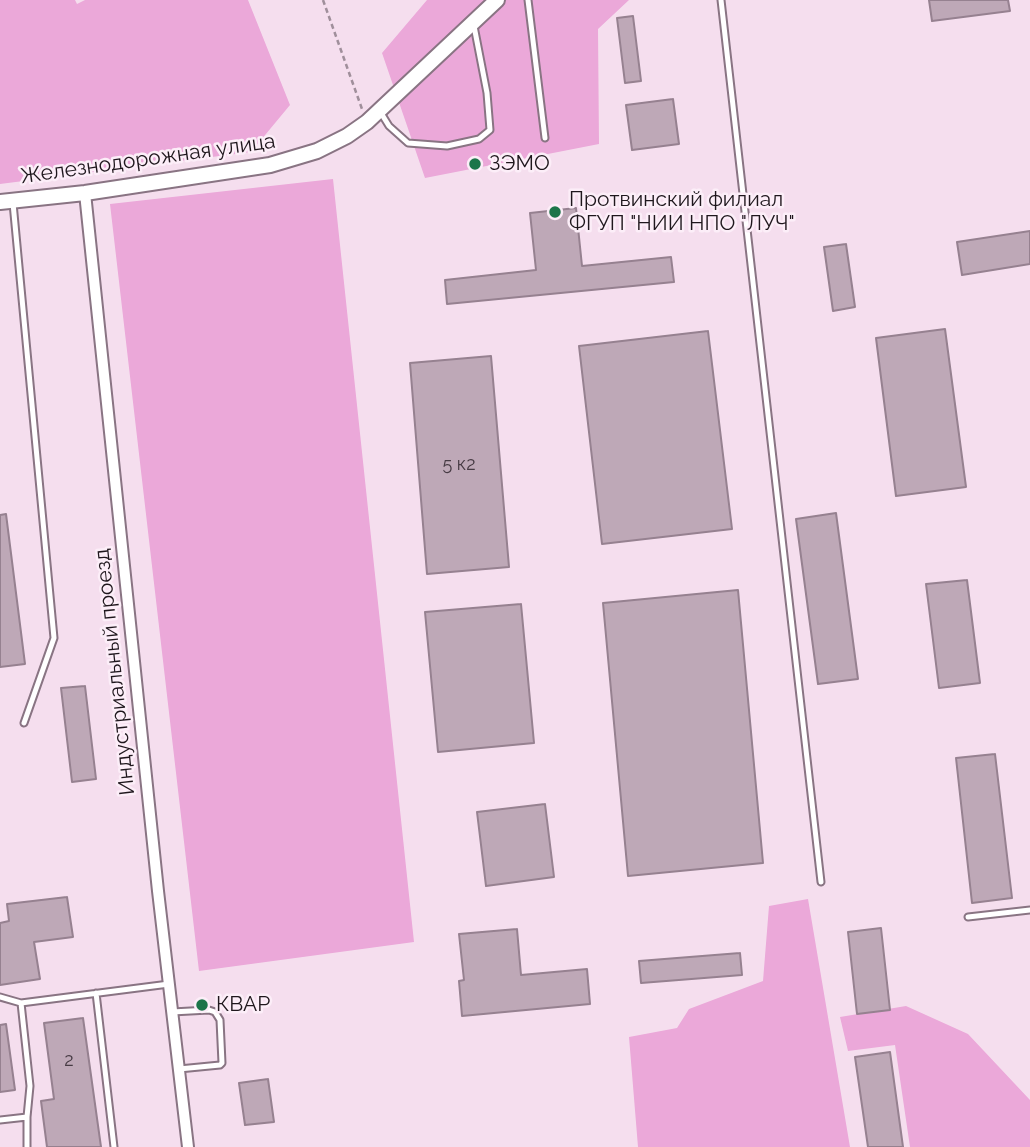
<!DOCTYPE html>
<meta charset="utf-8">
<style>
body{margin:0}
canvas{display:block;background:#f5deee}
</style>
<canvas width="1030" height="1147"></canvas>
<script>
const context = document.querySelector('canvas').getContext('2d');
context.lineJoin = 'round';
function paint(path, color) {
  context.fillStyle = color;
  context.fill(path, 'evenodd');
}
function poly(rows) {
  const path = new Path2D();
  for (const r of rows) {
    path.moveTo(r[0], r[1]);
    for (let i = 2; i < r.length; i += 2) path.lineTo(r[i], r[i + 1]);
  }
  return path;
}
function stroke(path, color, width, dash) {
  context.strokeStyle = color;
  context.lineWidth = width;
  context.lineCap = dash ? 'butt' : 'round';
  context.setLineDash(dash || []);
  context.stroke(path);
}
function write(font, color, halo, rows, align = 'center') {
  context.font = font + ' Raleway,sans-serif';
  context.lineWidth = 5;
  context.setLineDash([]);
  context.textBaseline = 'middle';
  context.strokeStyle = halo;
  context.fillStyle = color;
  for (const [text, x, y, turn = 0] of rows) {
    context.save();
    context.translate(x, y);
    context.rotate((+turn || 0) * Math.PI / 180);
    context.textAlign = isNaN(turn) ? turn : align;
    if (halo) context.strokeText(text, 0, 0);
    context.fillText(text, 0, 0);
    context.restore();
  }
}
paint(poly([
 [0,0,75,0,77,4,85,0,248,0,290,105,251,152,0,184],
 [427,0,629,0,598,29,599,144,425,178,382,53],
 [333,179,414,942,199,971,110,204],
 [808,899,850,1147,638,1147,629,1037,677,1028,689,1009,763,981,769,906],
 [906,1006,968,1034,1030,1100,1030,1147,910,1147,895,1045,848,1051,840,1017]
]), '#eba8d9');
const building = poly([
 [929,0,1008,0,1010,11,932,21,929,0],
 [633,16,641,81,625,83,617,18,633,16],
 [673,99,679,144,632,150,626,105,673,99],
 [576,208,582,266,671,257,674,282,447,304,445,280,536,270,530,213,576,208],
 [1030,231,1030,264,962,275,957,242,1030,231],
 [846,244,855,307,833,311,824,247,846,244],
 [945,329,966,487,896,496,876,338,945,329],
 [708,331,732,529,602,544,579,346,708,331],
 [491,356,509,567,427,574,410,363,491,356],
 [836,513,858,679,818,684,796,519,836,513],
 [6,514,25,664,0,667,0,515,6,514],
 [967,580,980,683,939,688,926,584,967,580],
 [738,590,763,863,628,876,603,603,738,590],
 [521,604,534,743,438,752,425,612,521,604],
 [85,686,96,779,72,782,61,688,85,686],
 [995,754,1012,898,972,903,956,758,995,754],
 [545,804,554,877,486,886,477,812,545,804],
 [67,897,73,937,34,942,40,979,0,985,0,923,9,921,7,904,67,897],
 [881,928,890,1010,857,1014,848,932,881,928],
 [517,929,521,975,587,969,590,1004,462,1016,459,981,464,980,459,934,517,929],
 [740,953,742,975,641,983,639,961,740,953],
 [83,1018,101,1147,47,1147,41,1101,54,1099,44,1023,83,1018],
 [6,1024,15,1090,0,1092,0,1025,6,1024],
 [890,1052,903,1147,868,1147,855,1057,890,1052],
 [268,1079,274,1122,245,1125,239,1083,268,1079]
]);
paint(building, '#bea8b7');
stroke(building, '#968190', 2);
const service = poly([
 [528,0,545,138],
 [721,0,821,882],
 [381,113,389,126,408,143,447,146,479,139,490,130,487,93,474,26],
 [13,203,54,638,24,723],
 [968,917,1030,910],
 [96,993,114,1147],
 [0,997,21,1003,169,984],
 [172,1012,209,1010,215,1012,220,1020,222,1063,220,1065,179,1069],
 [27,1117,27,1147],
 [0,1120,27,1117,30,1086,21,1003]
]);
const minor = poly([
 [85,193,158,891,188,1147]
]);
const tertiary = poly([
 [0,202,85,193,270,165,317,151,347,136,367,122,497,0]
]);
stroke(service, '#897483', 9);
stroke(minor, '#897483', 14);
stroke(tertiary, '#897483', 18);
stroke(poly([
 [323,0,362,109]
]), '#a08f9b', 2.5, [5, 3.5]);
stroke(service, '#fff', 5);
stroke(minor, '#fff', 10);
stroke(tertiary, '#fff', 14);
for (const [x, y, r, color] of [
 [475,164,7,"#1c7549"],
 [555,212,7,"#1c7549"],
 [202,1005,7,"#1c7549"]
]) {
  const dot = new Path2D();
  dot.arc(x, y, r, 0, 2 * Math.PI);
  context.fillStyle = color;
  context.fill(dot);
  stroke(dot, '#fceef8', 2.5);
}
write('18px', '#473b44', null, [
 ["5 к2",459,465],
 ["2",69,1061]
]);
write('21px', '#1f171d', '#fceef8', [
 ["Железнодорожная улица",148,159,-8],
 ["Индустриальный проезд",115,672,-96]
]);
write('21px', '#1f171d', '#fceef8', [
 ["ЗЭМО",489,164],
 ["Протвинский филиал",569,200],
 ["ФГУП \"НИИ НПО \"ЛУЧ\"",569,224],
 ["КВАР",216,1005]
], 'left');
</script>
